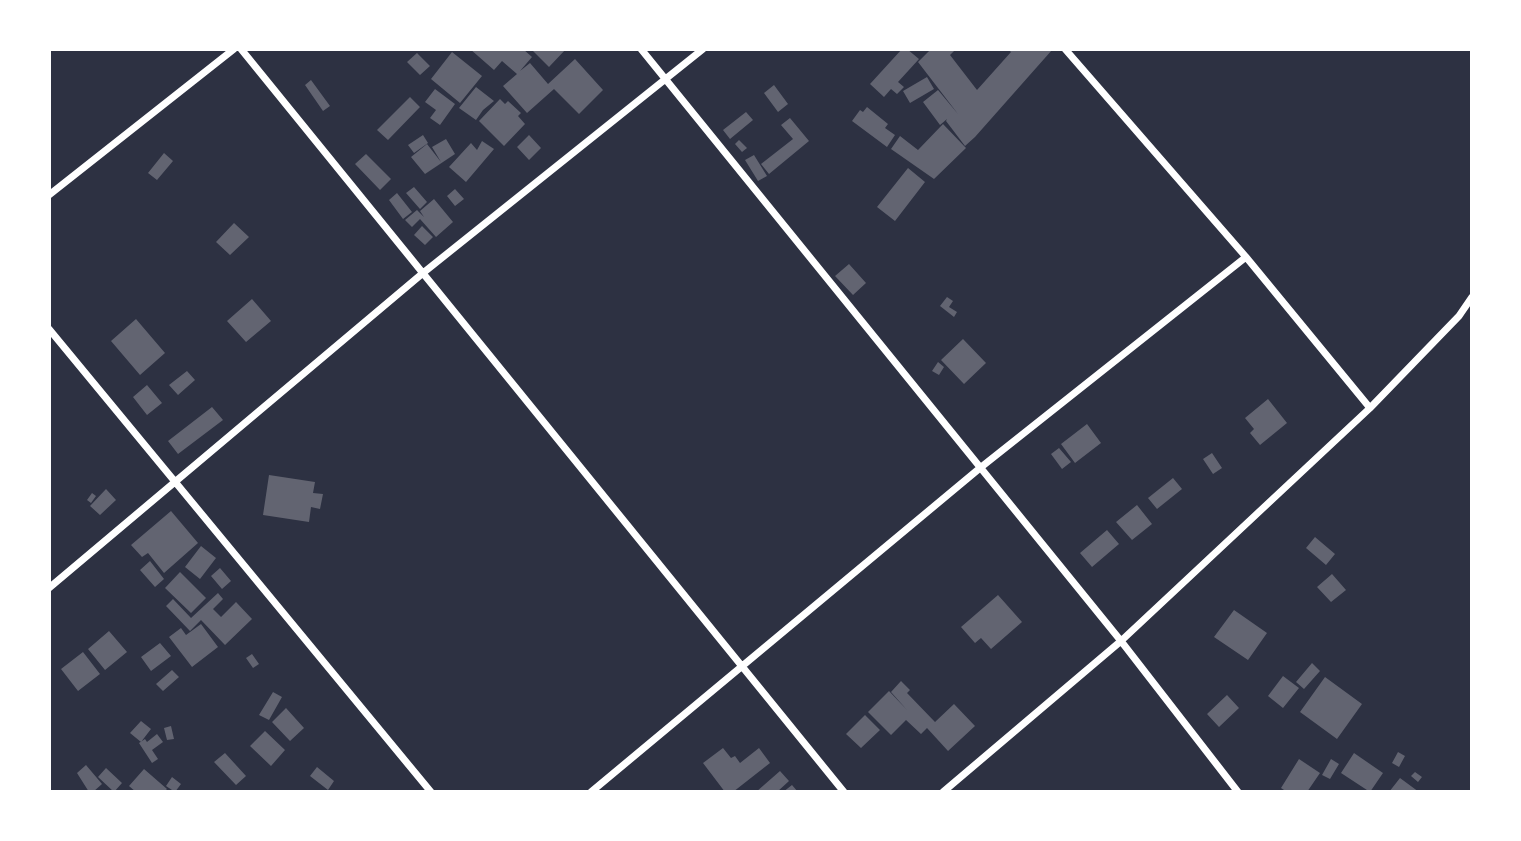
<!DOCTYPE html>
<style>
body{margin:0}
#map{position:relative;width:1521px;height:841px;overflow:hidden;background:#2d3142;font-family:"PT Sans Narrow",sans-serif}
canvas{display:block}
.frame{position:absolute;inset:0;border:51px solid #fff;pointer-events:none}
</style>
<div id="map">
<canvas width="1521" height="841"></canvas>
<div class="frame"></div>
</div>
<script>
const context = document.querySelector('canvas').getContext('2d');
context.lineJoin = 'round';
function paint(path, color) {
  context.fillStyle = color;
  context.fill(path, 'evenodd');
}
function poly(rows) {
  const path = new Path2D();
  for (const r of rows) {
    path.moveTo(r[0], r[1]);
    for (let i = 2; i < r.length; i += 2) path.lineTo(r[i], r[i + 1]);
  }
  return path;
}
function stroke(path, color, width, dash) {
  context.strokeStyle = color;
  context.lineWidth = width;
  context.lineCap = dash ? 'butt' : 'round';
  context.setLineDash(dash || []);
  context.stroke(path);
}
paint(poly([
 [470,49,523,49,532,57,520,71,530,63,548,84,575,59,603,90,579,114,554,89,527,113,503,86,517,74,502,61,494,70],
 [531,49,566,49,549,67],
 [902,49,907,49,919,59,898,82,904,87,897,94,891,89,884,97,870,84],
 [931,49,956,49,950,55,977,90,1011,52,1008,49,1052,50,975,137,965,146,946,121,947,119,940,125,923,102,938,90,958,114,918,62],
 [452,52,482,76,460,103,431,79],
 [417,53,430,66,420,75,407,62],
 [927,77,934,89,910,103,903,91],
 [311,80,330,106,323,111,305,85],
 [774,85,788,104,778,112,764,93],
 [476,87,494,101,483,110,476,120,459,108],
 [435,89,455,104,440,125,430,118,436,110,425,102],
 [410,97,420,107,388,140,377,130],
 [500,99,505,104,508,101,521,113,518,116,525,124,504,146,479,121],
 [867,107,888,124,885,128,895,135,887,147,852,121,860,110,863,112],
 [746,112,753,120,730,139,723,130],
 [790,118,809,141,769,174,761,164,793,139,781,125],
 [943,124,966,148,934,179,891,149,900,136,918,150],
 [423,135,428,143,414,153,408,145],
 [529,135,541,148,529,160,517,147],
 [446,139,455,154,425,174,411,157,427,144,441,162,432,147],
 [739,140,747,148,742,152,735,144],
 [482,141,494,149,466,182,449,167,471,143,477,150],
 [164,153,173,161,157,180,148,173],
 [366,154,391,179,380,190,355,164],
 [754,155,767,176,758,181,745,160],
 [908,168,925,182,895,221,877,207],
 [414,187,427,202,420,209,406,193],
 [455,189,464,199,455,206,447,196],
 [397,193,412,212,403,219,389,200],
 [434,199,453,222,436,237,420,219,412,227,405,220,417,210,424,217,420,211],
 [234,223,249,237,230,255,216,242],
 [422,226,433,237,425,245,414,235],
 [849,264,866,283,853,295,835,276],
 [947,297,953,301,949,307,957,312,954,317,940,306],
 [252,299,271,321,246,342,227,321],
 [136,319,165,353,140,375,111,341],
 [963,339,986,363,964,384,941,360],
 [938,362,944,367,939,375,932,371],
 [187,371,195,380,178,395,169,385],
 [147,385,162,403,147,415,133,397],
 [1268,399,1287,423,1260,445,1250,433,1254,429,1245,418],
 [212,407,223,420,178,454,168,441],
 [1087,424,1101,443,1075,463,1061,444],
 [1059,448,1071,462,1062,469,1051,454],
 [1212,453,1222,468,1213,474,1203,459],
 [269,475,315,482,313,493,323,494,320,509,311,507,309,522,263,515],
 [1173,478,1182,489,1157,509,1148,498],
 [106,489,116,500,100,515,90,506],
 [92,493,96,496,91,503,87,500],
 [1137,505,1152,524,1132,540,1116,522],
 [171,511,198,543,164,573,148,553,142,557,131,545],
 [1107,530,1119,544,1092,567,1080,553],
 [1315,537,1335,554,1326,565,1306,548],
 [201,546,216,558,200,579,185,567],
 [150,561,164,579,155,587,140,570],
 [220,568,231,581,222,589,211,576],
 [180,572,206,598,191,613,165,588],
 [1332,574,1346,590,1331,602,1317,587],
 [218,593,223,599,213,609,221,617,236,602,252,619,225,645,201,620,190,631,166,606,173,599,191,618],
 [998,595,1022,622,991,649,981,638,975,643,961,627],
 [1234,610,1267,633,1248,660,1214,637],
 [201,624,218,647,192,667,169,637,181,628,186,635],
 [109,631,127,652,105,670,88,649],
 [160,643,171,656,151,671,141,657],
 [83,652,100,674,78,691,61,669],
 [252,654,259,664,253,668,246,658],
 [1312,663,1320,671,1304,689,1296,682],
 [172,670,179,677,163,691,156,684],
 [1283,676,1299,688,1283,708,1268,696],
 [1325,677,1362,704,1337,739,1300,712],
 [901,681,910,690,907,693,935,722,954,704,975,726,948,751,927,728,921,734,906,720,891,735,868,712,889,691,907,710,891,692],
 [273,692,282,697,269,720,259,715],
 [1227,695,1239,708,1219,727,1207,714],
 [286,708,304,728,290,741,272,722],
 [865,715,880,730,861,748,846,734],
 [141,721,151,729,141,742,130,733],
 [171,726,174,739,167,740,164,728],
 [265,731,285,750,271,766,250,746],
 [157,734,163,742,152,750,158,759,152,763,139,743,145,739,147,742],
 [723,748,731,758,735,756,740,763,759,748,770,763,733,792,725,792,703,763],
 [1398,752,1405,756,1399,767,1392,763],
 [225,753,246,776,236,785,214,762],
 [1354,753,1383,773,1370,792,1341,773],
 [1299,759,1320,773,1307,792,1287,792,1281,788],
 [1331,759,1339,764,1330,779,1322,775],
 [86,765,102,784,93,792,89,792,77,773],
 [317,767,334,781,328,790,310,776],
 [106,768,122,783,114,792,98,777],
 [144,769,167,789,164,792,136,792,129,786],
 [780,771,789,781,777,792,756,792],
 [1415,772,1422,777,1418,782,1411,776],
 [172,777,181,784,175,792,166,786],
 [1400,778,1419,792,1389,792],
 [792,785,798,792,783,792]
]), '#626471');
stroke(poly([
 [241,49,844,792],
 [641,49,1121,641,1238,792],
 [49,195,234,49],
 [49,329,431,792],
 [1370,408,1459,316,1472,297],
 [49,588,423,273,703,49],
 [591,792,980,468,1246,257],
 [943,792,1121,641,1370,408,1246,257,1065,49]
]), '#fff', 7);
</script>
